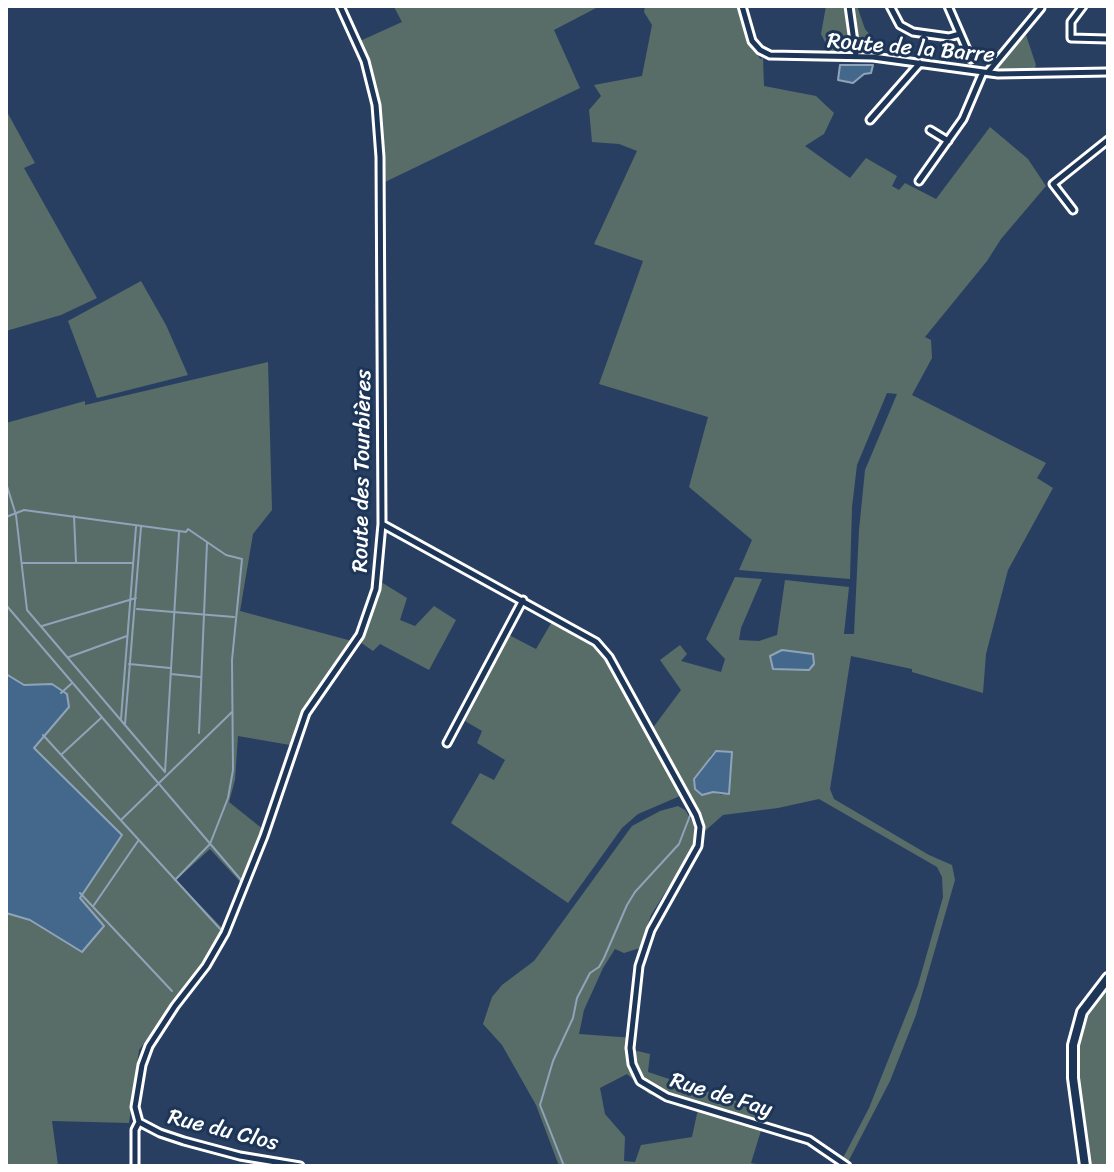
<!DOCTYPE html>
<meta charset="utf-8">
<style>
body{margin:0}
#map{position:relative;width:1114px;height:1172px;overflow:hidden;background:#293f62;font-family:Sriracha,sans-serif}
canvas{display:block}
.frame{position:absolute;inset:0;border:8px solid #fff;pointer-events:none}
</style>
<div id="map">
<canvas width="1114" height="1172"></canvas>
<div class="frame"></div>
</div>
<script>
const context = document.querySelector('canvas').getContext('2d');
context.lineJoin = 'round';
function paint(path, color) {
  context.fillStyle = color;
  context.fill(path, 'evenodd');
}
function poly(rows) {
  const path = new Path2D();
  for (const r of rows) {
    path.moveTo(r[0], r[1]);
    for (let i = 2; i < r.length; i += 2) path.lineTo(r[i], r[i + 1]);
  }
  return path;
}
function stroke(path, color, width, dash) {
  context.strokeStyle = color;
  context.lineWidth = width;
  context.lineCap = dash ? 'butt' : 'round';
  context.setLineDash(dash || []);
  context.stroke(path);
}
function write(font, color, halo, rows, align = 'center') {
  context.font = font + ' Sriracha,sans-serif';
  context.lineWidth = 6;
  context.setLineDash([]);
  context.textBaseline = 'middle';
  context.strokeStyle = halo;
  context.fillStyle = color;
  for (const [text, x, y, turn = 0] of rows) {
    context.save();
    context.translate(x, y);
    context.rotate((+turn || 0) * Math.PI / 180);
    context.textAlign = isNaN(turn) ? turn : align;
    if (halo) context.strokeText(text, 0, 0);
    context.fillText(text, 0, 0);
    context.restore();
  }
}
paint(poly([
 [396,6,598,6,598,7,554,30,580,88,385,182,376,90,360,41,402,22,394,7],
 [645,6,736,6,760,59,763,58,764,86,816,96,834,113,824,134,805,146,850,178,866,158,897,176,892,186,899,190,905,183,936,199,990,127,1028,159,1046,186,1001,239,987,261,925,337,931,340,932,358,912,395,1046,463,1037,478,1053,488,1008,570,986,654,983,693,912,672,912,669,851,656,830,789,834,799,929,855,952,865,955,880,916,1015,890,1081,848,1162,843,1158,869,1108,918,985,943,897,942,877,937,867,819,799,778,808,723,815,705,831,703,818,652,729,681,690,660,660,680,645,687,654,681,661,721,672,725,659,706,639,735,577,762,579,741,628,739,640,759,641,777,635,785,580,849,587,844,634,854,634,859,530,865,470,897,394,887,393,857,465,852,507,850,579,739,570,752,540,689,487,708,417,599,384,643,261,594,244,637,151,619,144,592,142,589,110,601,96,594,85,642,76,652,25,644,12],
 [715,751,732,752,722,795,713,792,710,756],
 [826,6,857,6,865,29,878,44,881,58,830,52,821,34],
 [1026,35,1036,65,1034,70,995,69],
 [6,110,35,163,24,168,97,298,61,315,6,331],
 [141,281,166,325,188,375,97,398,68,321],
 [268,362,272,510,253,534,240,611,352,641,297,721,290,745,238,736,235,780,229,802,264,830,242,884,210,849,176,880,225,931,204,965,139,1050,129,1123,52,1121,58,1165,106,1166,6,1166,6,423,85,401,85,405],
 [381,582,407,598,400,620,415,626,434,606,456,620,429,670,380,644,373,651,360,642,369,625],
 [553,620,584,637,598,649,613,671,680,796,638,814,622,828,568,903,451,823,480,773,494,780,505,760,477,743,482,731,465,721,509,635,536,649],
 [678,806,685,810,694,824,696,833,692,850,651,915,640,948,624,953,615,949,603,968,584,1010,579,1034,634,1038,633,1050,650,1054,648,1072,767,1111,751,1163,767,1166,559,1166,536,1105,502,1045,483,1024,492,997,502,985,534,961,632,826,660,811],
 [627,1074,649,1094,698,1109,692,1137,641,1145,635,1162,624,1161,625,1137,605,1114,600,1088],
 [1108,986,1108,1166,1088,1166,1077,1072,1077,1048,1082,1024,1090,1007]
]), '#586d68');
const water = poly([
 [840,65,873,65,871,73,864,74,853,83,838,80,840,65],
 [782,650,813,654,814,664,809,670,773,669,770,656,782,650],
 [6,674,24,685,52,684,67,694,69,707,34,748,122,835,80,898,104,926,82,952,30,920,6,913,6,674],
 [716,751,732,752,729,794,713,792,702,795,695,789,694,779,716,751]
]);
paint(water, '#44688b');
stroke(water, '#8fa4b9', 2);
stroke(poly([
 [6,483,16,515,27,610,165,772,179,532],
 [74,516,76,562],
 [6,517,24,510,179,531,186,532,188,529,226,555,242,559,232,660,233,770,228,798,210,844,175,880],
 [23,563,132,563],
 [6,605,242,881],
 [137,609,234,617],
 [42,626,136,598],
 [69,657,127,636],
 [129,664,170,668],
 [171,674,200,677],
 [61,693,71,684],
 [121,719,136,527],
 [125,724,141,527],
 [199,733,207,543],
 [43,735,222,931],
 [62,754,101,718],
 [122,819,232,712],
 [80,893,172,991],
 [94,905,138,841],
 [564,1166,540,1105,553,1061,573,1018,577,998,590,973,599,967,604,958,627,905,635,892,679,844,691,813]
]), '#8fa4b9', 2);
const minor = poly([
 [742,6,752,41,760,50,770,55,873,57,998,74,1108,72],
 [849,6,856,56],
 [890,6,900,25,913,32,949,37,960,34],
 [948,6,971,59],
 [1083,6,1071,22,1071,38,1108,39],
 [988,72,1041,8],
 [870,120,920,63],
 [930,130,948,141],
 [919,181,963,119,983,72],
 [1073,210,1053,184,1108,140],
 [382,524,596,642,609,657,696,815,700,827,698,846,651,930,639,966,630,1048,632,1064,640,1081,667,1097,809,1140,847,1166],
 [447,743,523,600],
 [139,1122,135,1107,142,1065,149,1046,175,1006,206,966,225,933,264,836,306,713,360,635,376,589,382,524,380,157,376,105,365,61,340,6],
 [139,1122,160,1133,184,1141,240,1156,300,1166],
 [135,1166,135,1130,139,1122]
]);
const secondary = poly([
 [1085,1166,1073,1078,1073,1045,1082,1012,1108,978]
]);
stroke(minor, '#fff', 11);
stroke(secondary, '#fff', 14);
stroke(minor, '#1d3557', 5);
stroke(secondary, '#1d3557', 8);
write('22px', '#fff', '#1d3557', [
 ["Route de la Barre",911,49,5],
 ["Route des Tourbières",363,471,-89],
 ["Rue de Fay",721,1096,17],
 ["Rue du Clos",223,1131,14]
]);
</script>
